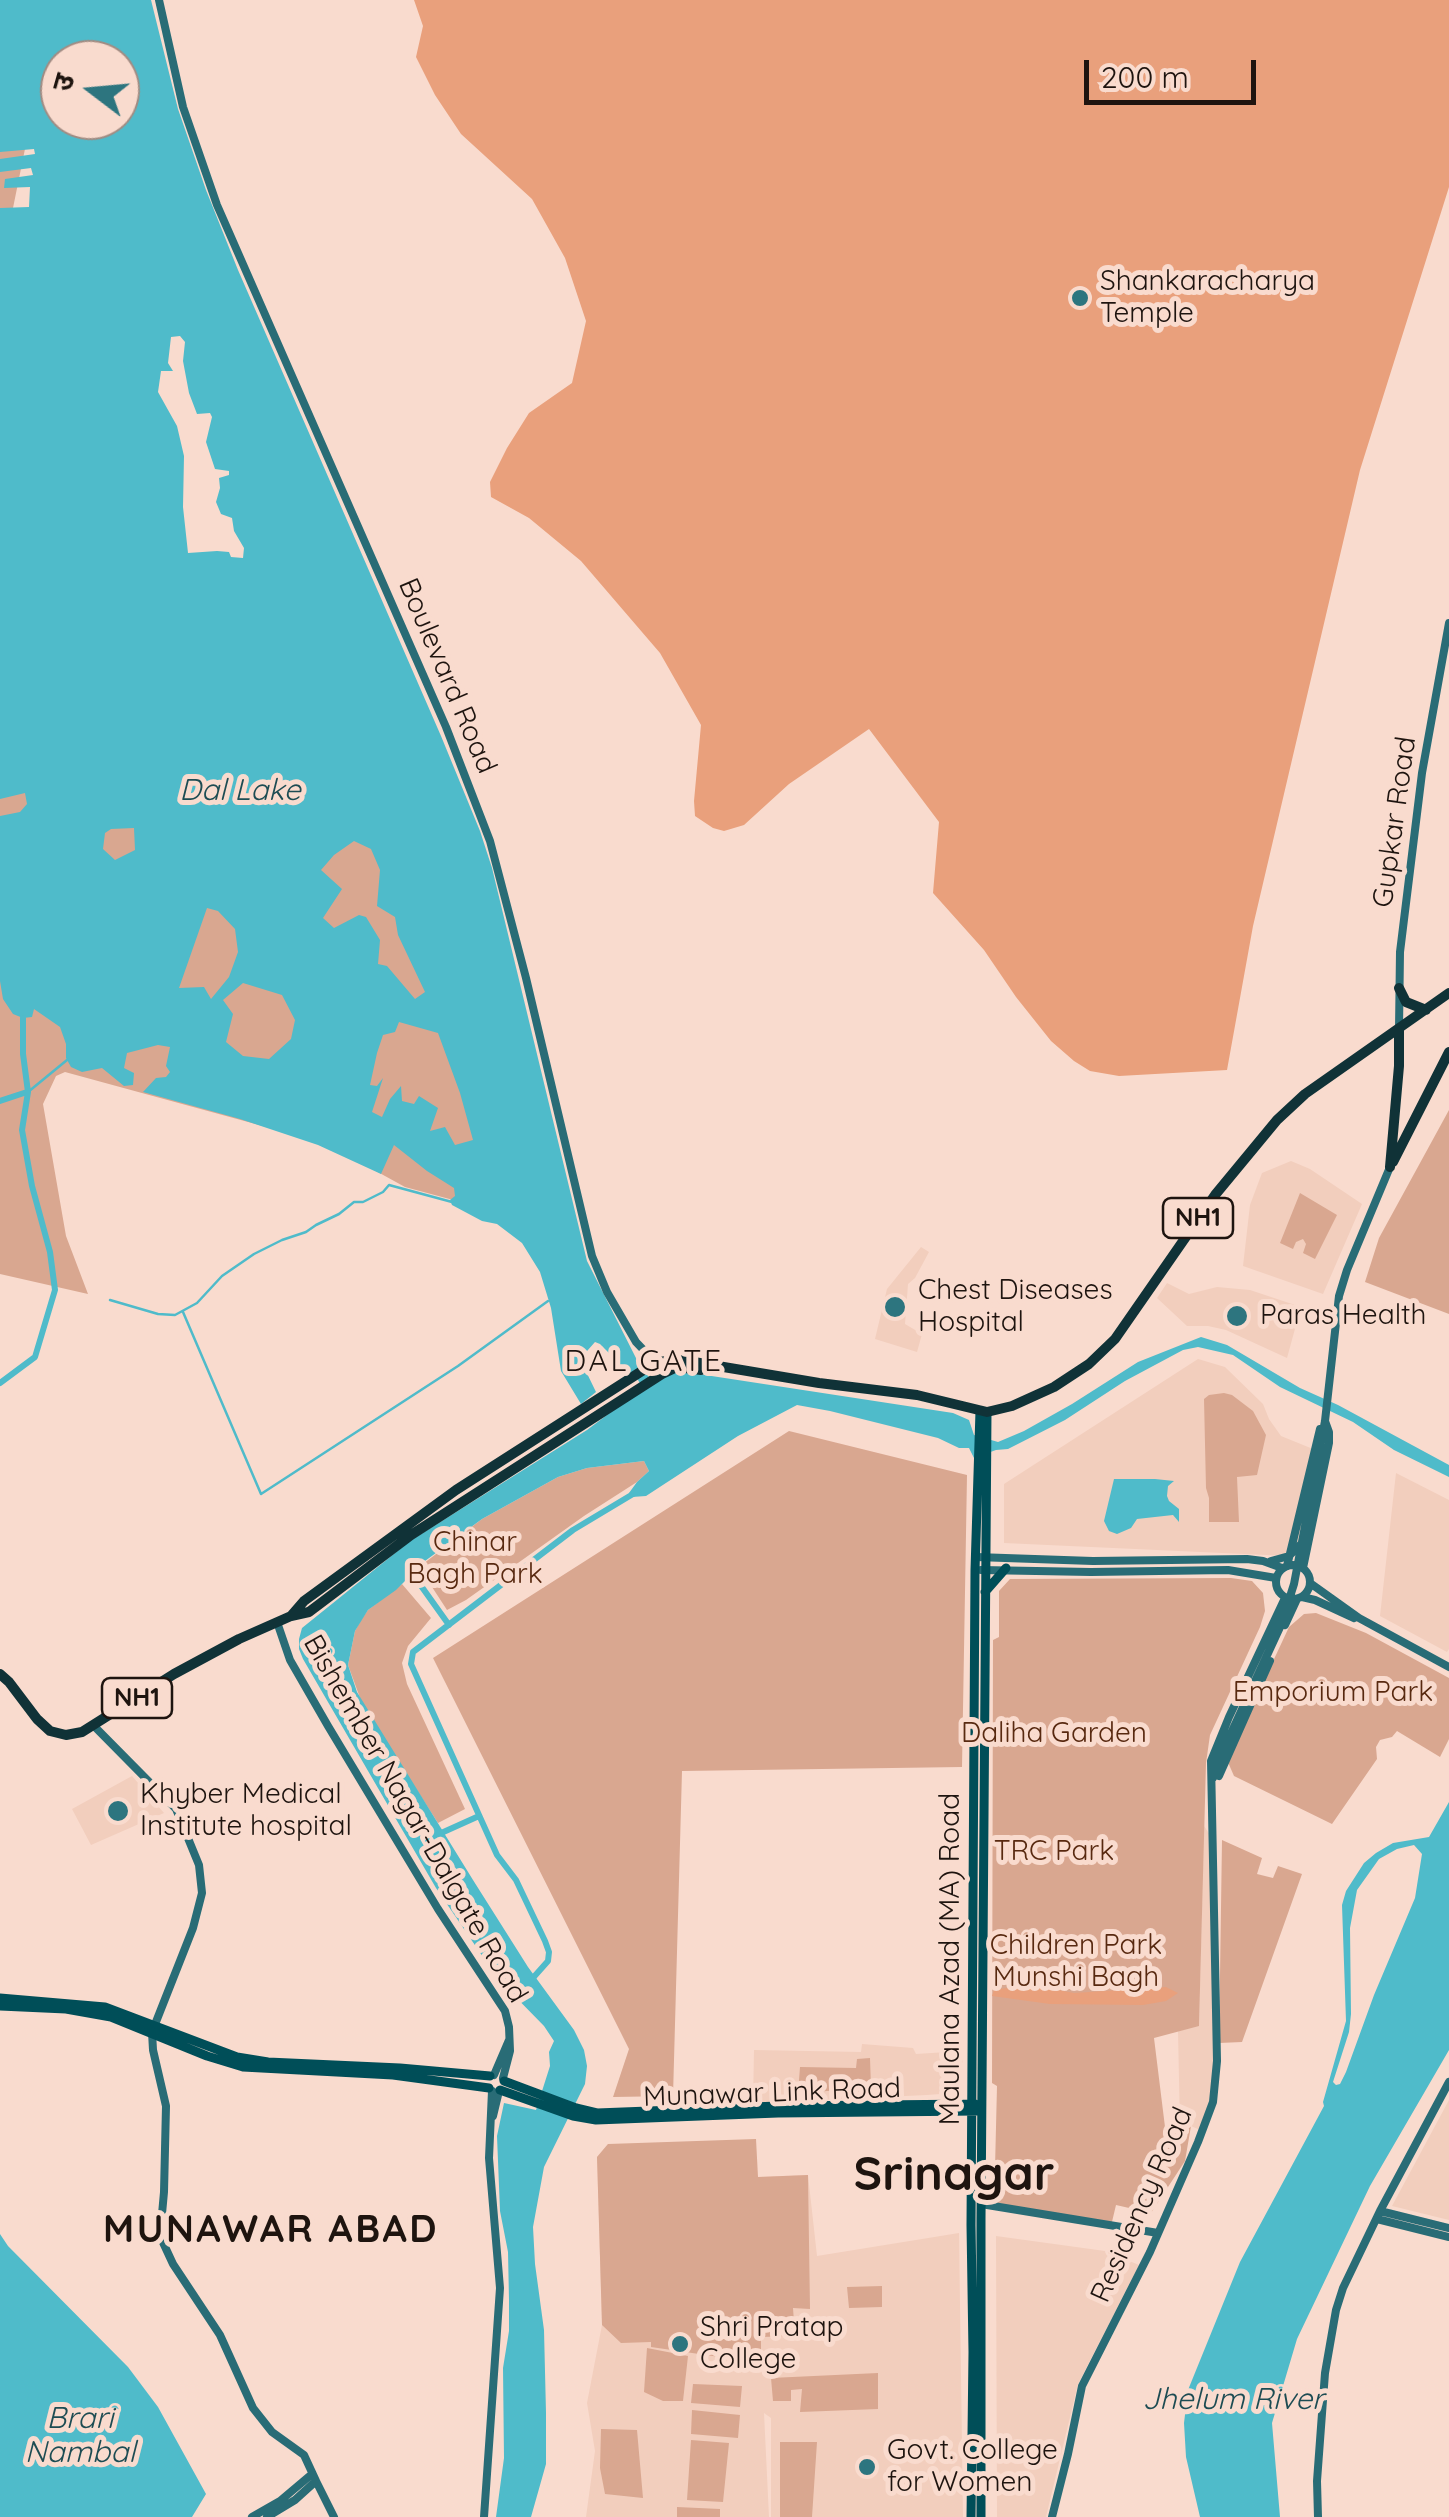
<!DOCTYPE html>
<meta charset="utf-8">
<style>
body{margin:0}
#map{position:relative;width:1449px;height:2517px;overflow:hidden;background:#f9dbce;font-family:Quicksand,"Noto Sans Devanagari",sans-serif}
canvas{display:block}
.north{position:absolute;left:40px;top:40px;width:100px;height:100px;box-sizing:border-box;background:#f9dbce;border:2px solid #a18b82;border-radius:50%;rotate:286deg;font-size:28px;font-weight:700;line-height:40px;text-align:center;color:#1e140f}
.north::after{content:'';display:block;margin:auto;width:35px;height:45px;background:#2d757f;clip-path:polygon(50% 0,100% 100%,50% 72%,0 100%)}
.scale{position:absolute;left:1084px;top:60px;width:172px;height:45px;box-sizing:border-box;border:5px solid #1e140f;border-top:0;padding-left:12px;font-size:30px;line-height:35px;white-space:nowrap;color:#1e140f;-webkit-text-stroke:8px #f9dbce;paint-order:stroke}
</style>
<div id="map">
<canvas width="1449" height="2517"></canvas>
<div class="north">उ</div>
<div class="scale">200 m</div>
</div>
<script>
const context = document.querySelector('canvas').getContext('2d');
context.lineJoin = 'round';
function paint(path, color) {
  context.fillStyle = color;
  context.fill(path, 'evenodd');
}
function poly(rows) {
  const path = new Path2D();
  for (const r of rows) {
    if (r.length === 3) {
      path.moveTo(r[0] + r[2], r[1]);
      path.arc(r[0], r[1], r[2], 0, 2 * Math.PI);
      continue;
    }
    path.moveTo(r[0], r[1]);
    for (let i = 2; i < r.length; i += 2) path.lineTo(r[i], r[i + 1]);
  }
  return path;
}
function stroke(path, color, width, dash) {
  context.strokeStyle = color;
  context.lineWidth = width;
  context.lineCap = dash ? 'butt' : 'round';
  context.setLineDash(dash || []);
  context.stroke(path);
}
function write(font, color, halo, rows, align = 'center') {
  context.font = font + ' Quicksand,sans-serif';
  context.lineWidth = 10;
  context.setLineDash([]);
  context.textBaseline = 'middle';
  context.strokeStyle = halo;
  context.fillStyle = color;
  for (const [text, x, y, turn = 0] of rows) {
    context.save();
    context.translate(x, y);
    context.rotate((+turn || 0) * Math.PI / 180);
    context.textAlign = isNaN(turn) ? turn : align;
    if (halo) context.strokeText(text, 0, 0);
    context.fillText(text, 0, 0);
    context.restore();
  }
}
paint(poly([
 [1291,1161,1310,1169,1362,1204,1323,1294,1243,1266,1250,1205,1262,1173],
 [921,1247,929,1252,915,1278,908,1284,905,1324,922,1334,917,1352,875,1339,887,1289],
 [1167,1283,1189,1294,1217,1287,1250,1290,1301,1307,1287,1358,1226,1330,1208,1326,1187,1326,1157,1298],
 [1198,1359,1225,1367,1263,1404,1269,1419,1281,1436,1313,1449,1300,1546,1288,1556,1004,1543,1004,1484],
 [1396,1473,1449,1500,1449,1649,1447,1652,1380,1616],
 [132,1776,164,1813,91,1845,72,1809],
 [1204,1826,1210,1835,1214,2060,1210,2100,1200,2130,1191,2126,1180,2127,1178,2031,1199,2025],
 [862,2044,913,2048,916,2054,963,2051,961,2087,954,2093,927,2095,753,2103,754,2050,861,2052],
 [1449,2100,1449,2220,1392,2206],
 [608,2144,757,2177,808,2175,817,2256,959,2233,963,2517,771,2517,771,2418,764,2413,769,2517,586,2517,595,2451,587,2403,602,2325,597,2157],
 [996,2236,1105,2251,1139,2265,1078,2384,1046,2517,997,2517]
]), '#f2cebd');
paint(poly([
 [0,49,27,139,0,272],
 [0,391,130,603,277,602,542,1224,405,1187,325,1143,65,1072,56,1076,43,1104,66,1236,88,1294,0,1274],
 [1449,1110,1449,1314,1365,1282,1379,1238],
 [1300,1193,1337,1215,1315,1259,1303,1253,1306,1244,1303,1239,1296,1242,1293,1249,1280,1243],
 [1224,1393,1232,1395,1253,1411,1266,1435,1257,1475,1237,1477,1239,1522,1209,1522,1209,1498,1206,1488,1204,1399,1209,1395],
 [789,1431,967,1475,962,1767,682,1771,673,2096,613,2097,629,2049,433,1658],
 [644,1461,649,1471,637,1482,584,1516,466,1600,447,1610,419,1567,482,1519,558,1477,587,1468],
 [1231,1578,1252,1581,1263,1593,1265,1611,1260,1627,1210,1735,1206,1763,1199,2026,1154,2038,1165,2127,1191,2126,1185,2161,1151,2213,1116,2205,1111,2226,994,2209,997,2086,992,2083,993,1640,999,1637,999,1591,1010,1579],
 [402,1584,431,1618,408,1646,402,1663,407,1684,465,1809,438,1823,363,1706,348,1665,355,1631,361,1620,368,1610],
 [1316,1613,1366,1633,1449,1678,1449,1739,1440,1757,1397,1731,1392,1737,1380,1740,1376,1747,1377,1759,1332,1824,1234,1776,1227,1760,1289,1627,1304,1614],
 [1222,1840,1262,1858,1257,1874,1273,1878,1278,1866,1302,1874,1242,2042,1219,2043],
 [870,2058,871,2088,798,2093,800,2067,856,2068,857,2059],
 [756,2139,758,2177,808,2175,810,2309,793,2308,795,2336,761,2337,761,2363,651,2347,651,2342,621,2343,602,2325,597,2157,608,2144],
 [882,2286,882,2307,849,2308,847,2287],
 [647,2348,688,2356,683,2401,663,2401,644,2392],
 [878,2373,878,2409,800,2412,802,2389,791,2390,791,2401,773,2401,771,2378],
 [693,2384,742,2386,740,2407,691,2403],
 [692,2410,740,2415,738,2438,691,2434],
 [601,2429,637,2430,643,2498,605,2494,600,2468],
 [691,2440,729,2443,723,2502,687,2500],
 [780,2442,817,2442,812,2517,780,2517],
 [677,2507,720,2509,720,2517,677,2517]
]), '#d9a790');
paint(poly([
 [414,0,1449,0,1449,187,1360,470,1253,926,1227,1070,1119,1076,1090,1071,1074,1061,1051,1041,1016,997,984,950,933,893,939,822,869,729,789,784,744,825,724,831,713,828,695,816,694,801,701,725,660,653,581,561,529,518,491,497,490,482,507,448,529,413,572,383,586,321,565,258,532,199,461,134,435,95,416,57,423,26],
 [1013,1987,1048,1988,1074,1993,1166,1987,1178,1993,1166,2001,1143,2005,1050,2004,992,1996,994,1990]
]), '#e9a07c');
paint(poly([
 [0,0,151,0,178,109,206,190,238,270,441,736,480,831,492,868,587,1261,640,1366,653,1382,678,1371,692,1373,953,1413,969,1420,974,1435,998,1442,1024,1431,1072,1404,1138,1362,1201,1337,1227,1345,1300,1388,1338,1405,1449,1465,1449,1477,1394,1450,1353,1422,1280,1387,1233,1355,1198,1347,1183,1350,1125,1381,1065,1420,1008,1449,996,1450,974,1458,969,1448,959,1448,938,1438,830,1411,797,1405,738,1436,646,1496,632,1497,629,1493,637,1482,649,1471,644,1461,587,1468,558,1477,482,1519,425,1561,396,1590,368,1610,355,1631,348,1665,357,1692,473,1880,528,1967,574,2030,584,2050,587,2066,585,2084,544,2167,533,2227,535,2264,544,2330,546,2413,546,2464,531,2517,496,2517,504,2458,503,2368,509,2331,509,2300,508,2252,500,2211,497,2136,504,2103,536,2110,550,2066,549,2052,554,2041,544,2026,498,1979,436,1888,303,1659,299,1649,299,1639,302,1628,410,1541,587,1430,643,1388,633,1372,625,1377,612,1356,600,1344,595,1342,580,1359,596,1392,581,1404,561,1371,551,1308,540,1272,522,1243,497,1224,482,1221,452,1205,450,1200,455,1196,454,1188,427,1171,394,1145,381,1174,318,1145,240,1119,143,1092,156,1078,166,1077,170,1072,166,1066,170,1047,158,1045,127,1053,124,1068,134,1073,133,1085,124,1086,102,1068,82,1072,71,1067,66,1058,66,1044,60,1027,34,1009,32,1017,23,1018,13,1014,3,999,0,981,0,816,20,812,27,804,25,793,0,799,0,208,29,207,30,187,4,188,5,179,33,175,31,168,0,172,0,159,35,154,34,149,0,152],
 [60,60,120,60,120,120,60,120],
 [180,336,185,342,183,361,189,393,197,414,210,413,212,417,206,442,215,469,229,471,229,475,219,478,220,488,216,502,221,514,232,518,234,531,244,548,243,558,231,557,229,552,217,551,188,553,183,507,184,456,177,426,158,392,161,371,173,371,168,363,171,337],
 [134,828,135,850,115,860,103,849,105,833,111,829],
 [354,841,371,849,380,870,377,906,395,917,398,935,425,992,415,999,387,966,378,964,380,940,366,917,359,915,334,928,323,918,342,889,321,870,334,855],
 [207,908,218,911,235,929,238,952,229,977,211,999,204,987,179,988],
 [243,983,282,995,295,1020,291,1039,269,1059,243,1056,226,1042,233,1014,223,1000],
 [399,1022,438,1033,460,1093,473,1140,455,1145,445,1127,430,1131,438,1108,419,1096,414,1104,402,1101,401,1086,390,1099,382,1117,372,1112,383,1078,377,1086,370,1085,377,1053,383,1035,395,1032],
 [1114,1479,1155,1479,1174,1481,1168,1486,1167,1496,1169,1501,1179,1509,1179,1522,1173,1515,1137,1519,1131,1528,1117,1534,1109,1531,1104,1521],
 [1449,1802,1449,2050,1370,2186,1297,2339,1272,2423,1280,2517,1200,2517,1186,2457,1184,2423,1188,2390,1240,2262,1324,2106,1323,2102,1346,2021,1342,1905,1346,1891,1364,1863,1376,1853,1393,1843,1429,1837],
 [1414,1845,1422,1854,1415,1898,1374,1995,1346,2072,1340,2084,1336,2085,1333,2082,1349,2032,1351,2014,1350,1928,1357,1890,1379,1859,1397,1849],
 [0,2234,8,2246,128,2367,158,2407,206,2494,192,2517,0,2517]
]), '#4fbbca');
stroke(poly([
 [28,1092,67,1060],
 [110,1300,158,1314,175,1315,197,1303,222,1276,254,1254,282,1240,306,1232,316,1225,339,1214,354,1202,363,1202,383,1192,389,1185,452,1202],
 [183,1312,261,1494,458,1366,548,1301]
]), '#4fbbca', 2.5);
stroke(poly([
 [0,1101,27,1092],
 [0,1383,35,1357,55,1290,50,1252,32,1186,22,1130,28,1092,23,1054,23,1018],
 [409,1569,449,1625],
 [439,1834,479,1816],
 [532,1979,548,1961,549,1952,545,1941,516,1880,497,1855,411,1664,413,1652,573,1530,638,1491]
]), '#4fbbca', 6);
stroke(poly([
 [159,0,183,107,217,205,446,727,490,841,526,978,592,1256,607,1292,636,1342,656,1363],
 [1399,1029,1400,952,1422,773,1449,623],
 [976,1557,1093,1561,1247,1559,1263,1561,1282,1568],
 [1271,1561,1289,1556,1301,1544],
 [1293,1582,17],
 [1287,1566,1320,1429],
 [1303,1568,1329,1443,1329,1432,1325,1421],
 [981,1570,1091,1572,1228,1570,1276,1578],
 [1310,1583,1359,1618,1449,1667],
 [1302,1597,1315,1600,1354,1618],
 [277,1622,290,1660,328,1726,438,1909,505,2011,509,2027,510,2051,503,2078],
 [1285,1625,1297,1599],
 [94,1726,176,1809,199,1865,202,1893,193,1928,152,2032,153,2050,166,2106,164,2192,160,2236,173,2264,220,2335,253,2408,272,2432,304,2455,316,2481,295,2500,267,2517],
 [1219,1776,1270,1661],
 [1213,1778,1220,1757,1281,1625,1294,1584,1325,1421,1339,1296,1347,1270,1390,1167],
 [494,2075,509,2040],
 [493,2116,499,2091],
 [981,2204,1158,2233],
 [1380,2211,1449,2228],
 [1377,2219,1449,2237],
 [316,2481,334,2517],
 [252,2517,280,2501,312,2474],
 [484,2517,500,2288,489,2158,492,2091],
 [1052,2517,1068,2454,1082,2386,1150,2252,1198,2142,1213,2102,1217,2061,1211,1761,1229,1717,1285,1598],
 [1318,2517,1317,2481,1325,2373,1336,2310,1343,2288,1380,2211,1449,2082]
]), '#296c76', 8);
stroke(poly([
 [985,1592,1006,1568],
 [0,1998,105,2007,237,2057,268,2062,400,2068,490,2076],
 [0,2006,66,2009,111,2017,207,2056,243,2067,393,2075,489,2088],
 [504,2081,576,2108,597,2113,778,2106,975,2104],
 [500,2090,573,2116,596,2120,778,2113,977,2111],
 [971,2517,973,2352,971,2225,975,1570,980,1411],
 [981,2517,981,2219,987,1412]
]), '#004e58', 9);
stroke(poly([
 [1399,988,1406,1002,1426,1010],
 [1393,1162,1449,1052],
 [1390,1167,1399,1066,1399,1029],
 [291,1616,304,1601,456,1490,656,1362,682,1360,819,1383,917,1395,987,1412,1012,1406,1054,1387,1089,1364,1115,1339,1215,1195,1277,1120,1305,1094,1449,993],
 [0,1674,9,1682,37,1719,50,1731,66,1735,82,1732,174,1674,239,1639,291,1616,309,1612,411,1535,662,1374,677,1367,701,1370]
]), '#103237', 10);
for (const [x, y, r, color] of [
 [1080,298,10,"#2d757f"],
 [895,1307,12,"#2d757f"],
 [1237,1316,12,"#2d757f"],
 [118,1811,12,"#2d757f"],
 [680,2344,10,"#2d757f"],
 [867,2467,10,"#2d757f"]
]) {
  const dot = new Path2D();
  dot.arc(x, y, r, 0, 2 * Math.PI);
  context.fillStyle = color;
  context.fill(dot);
  stroke(dot, '#f9dbce', 4);
}
for (const [x, y, w] of [
 [1198,1218,70],
 [137,1698,70]
]) {
  const box = new Path2D();
  box.roundRect(x - w / 2, y - 20, w, 40, 8);
  context.fillStyle = '#f9dbce';
  context.fill(box);
  stroke(box, '#1e140f', 2.5);
}
write('bold 25px', '#1e140f', null, [
 ["NH1",1198,1218],
 ["NH1",137,1698]
]);
write('28px', '#1e140f', '#f9dbce', [
 ["Shankaracharya",1100,282],
 ["Temple",1100,314],
 ["Chest Diseases",918,1291],
 ["Hospital",918,1323],
 ["Paras Health",1260,1316],
 ["Khyber Medical",140,1795],
 ["Institute hospital",140,1827],
 ["Shri Pratap",700,2328],
 ["College",700,2360],
 ["Govt. College",887,2451],
 ["for Women",887,2483]
], 'left');
write('28px', '#1e140f', '#f9dbce', [
 ["Boulevard Road",447,676,67],
 ["Gupkar Road",1395,822,-82],
 ["Bishember Nagar-Dalgate Road",415,1819,60],
 ["Maulana Azad (MA) Road",951,1959,-90],
 ["Munawar Link Road",772,2093,-2],
 ["Residency Road",1142,2205,-66]
]);
write('28px', '#582910', '#f9dbce', [
 ["Chinar",475,1543],
 ["Bagh Park",475,1575],
 ["Emporium Park",1333,1693],
 ["Daliha Garden",1054,1734],
 ["TRC Park",1054,1852],
 ["Children Park",1076,1946],
 ["Munshi Bagh",1076,1978]
]);
write('italic 30px', '#1d4c53', '#f9dbce', [
 ["Dal Lake",240,791],
 ["Jhelum River",1233,2400],
 ["Brari",80,2419],
 ["Nambal",80,2453]
]);
context.letterSpacing = '2.5px';
write('30px', '#1e140f', '#f9dbce', [
 ["DAL GATE",644,1362]
]);
context.letterSpacing = '0px';
context.letterSpacing = '2.5px';
write('bold 38px', '#1e140f', '#f9dbce', [
 ["MUNAWAR ABAD",271,2231]
]);
context.letterSpacing = '0px';
write('bold 48px', '#1e140f', '#f9dbce', [
 ["Srinagar",954,2176]
]);
</script>
